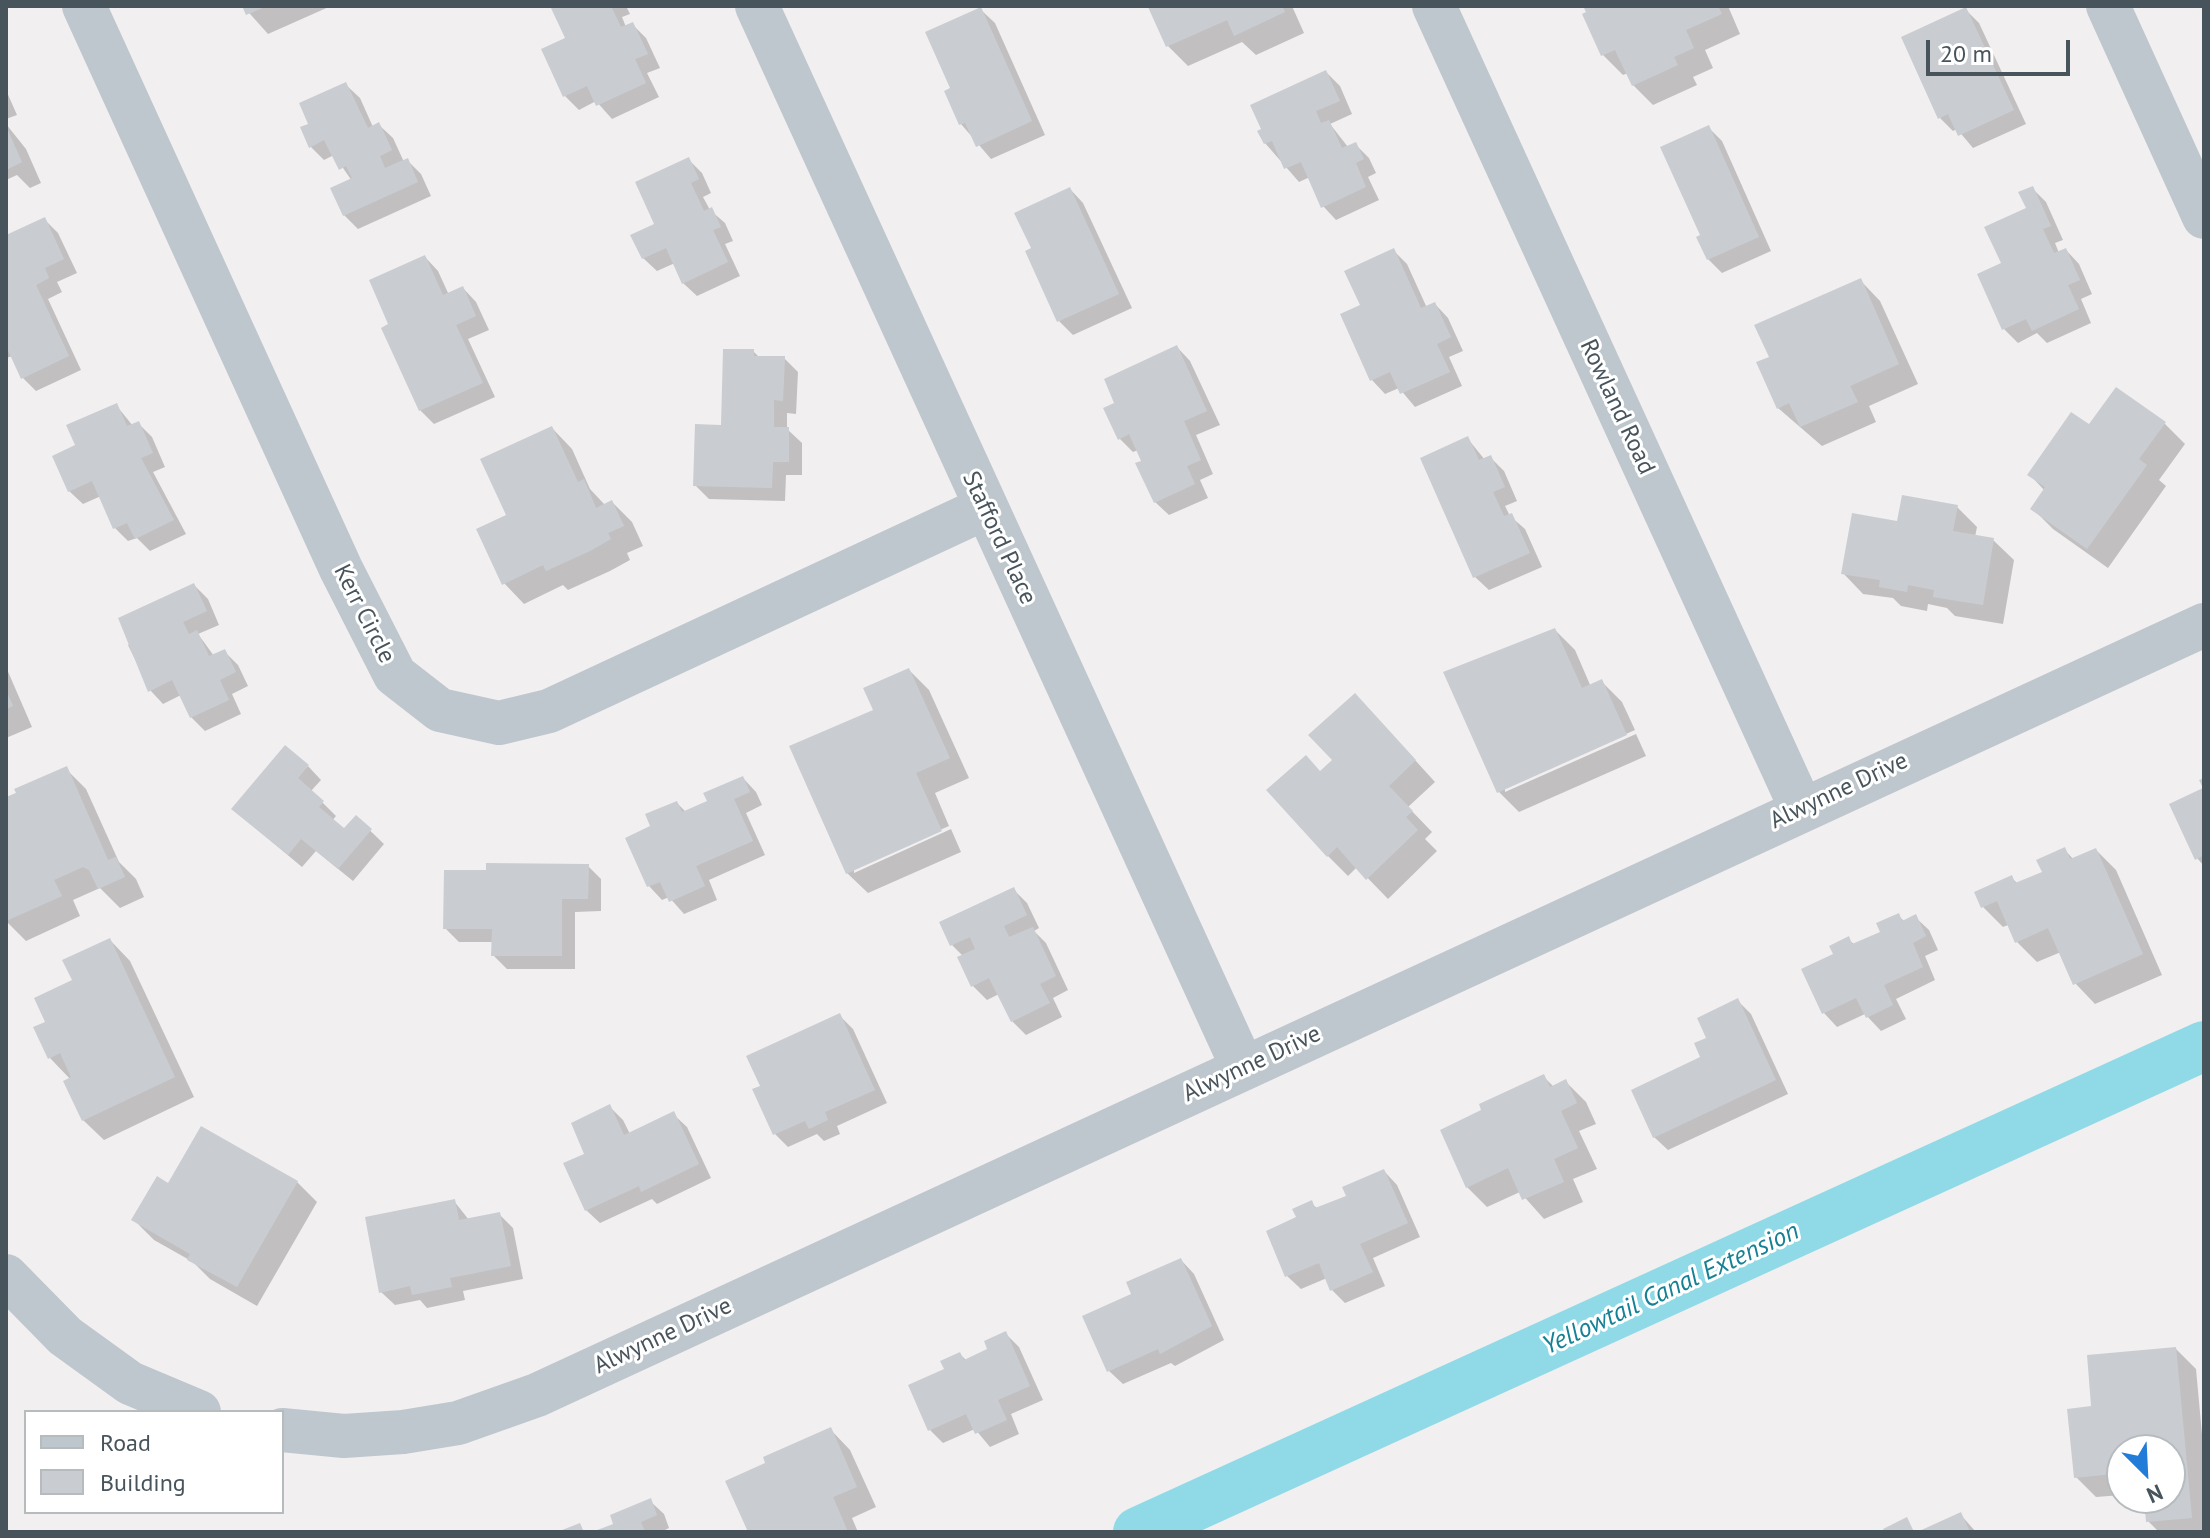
<!DOCTYPE html>
<style>
body{margin:0}
#map{position:relative;width:2210px;height:1538px;overflow:hidden;background:#f2eff0;font-family:"PT Sans",sans-serif}
canvas{display:block}
.frame{position:absolute;inset:0;border:8px solid #48545c;pointer-events:none}
.legend{position:absolute;left:24px;top:1410px;width:260px;height:104px;box-sizing:border-box;background:#fff;border:2px solid #b6bbbe;margin:0;padding:10px 14px;list-style:none;font-size:24px;color:#48545c}
.legend li{display:flex;align-items:center;gap:16px;height:40px}
.legend b{width:40px;border:2px solid #b6bbbe}
.north{position:absolute;left:2106px;top:1434px;width:80px;height:80px;box-sizing:border-box;background:#fff;border:2px solid #b6bbbe;border-radius:50%;rotate:156deg;font-size:22px;font-weight:700;line-height:32px;text-align:center;color:#48545c}
.north::after{content:'';display:block;margin:auto;width:28px;height:36px;background:#237dd8;clip-path:polygon(50% 0,100% 100%,50% 72%,0 100%)}
.scale{position:absolute;left:1926px;top:40px;width:144px;height:36px;box-sizing:border-box;border:4px solid #48545c;border-top:0;padding-left:10px;font-size:24px;line-height:28px;white-space:nowrap;color:#48545c;-webkit-text-stroke:6px #fff;paint-order:stroke}
</style>
<div id="map">
<canvas width="2210" height="1538"></canvas>
<div class="frame"></div>
<ul class="legend">
<li><b style="height:10px;background:#bec7cd"></b>Road</li>
<li><b style="height:22px;background:#c9cdd2"></b>Building</li>
</ul>
<div class="north">N</div>
<div class="scale">20 m</div>
</div>
<script>
const context = document.querySelector('canvas').getContext('2d');
context.lineJoin = 'round';
function paint(path, color) {
  context.fillStyle = color;
  context.fill(path, 'evenodd');
}
function poly(rows) {
  const path = new Path2D();
  for (const r of rows) {
    path.moveTo(r[0], r[1]);
    for (let i = 2; i < r.length; i += 2) path.lineTo(r[i], r[i + 1]);
  }
  return path;
}
function stroke(path, color, width, dash) {
  context.strokeStyle = color;
  context.lineWidth = width;
  context.lineCap = dash ? 'butt' : 'round';
  context.setLineDash(dash || []);
  context.stroke(path);
}
function write(font, color, halo, rows, align = 'center') {
  context.font = font + ' "PT Sans",sans-serif';
  context.lineWidth = 6;
  context.setLineDash([]);
  context.textBaseline = 'middle';
  context.strokeStyle = halo;
  context.fillStyle = color;
  for (const [text, x, y, turn = 0] of rows) {
    context.save();
    context.translate(x, y);
    context.rotate((+turn || 0) * Math.PI / 180);
    context.textAlign = isNaN(turn) ? turn : align;
    if (halo) context.strokeText(text, 0, 0);
    context.fillText(text, 0, 0);
    context.restore();
  }
}
paint(poly([
 [243,6,331,6,268,34],
 [553,6,626,6,630,14,622,17,626,27,632,24,646,38,660,68,647,73,659,97,612,119,596,101,579,110,565,96,544,50,568,39],
 [1155,6,1292,6,1304,33,1256,55,1242,42,1188,66,1168,46],
 [1584,6,1728,6,1740,34,1705,50,1713,68,1693,77,1697,85,1653,105,1633,85,1628,73,1623,75,1603,55],
 [1965,9,1979,23,2026,124,1973,148,1957,129,1953,131,1940,118],
 [981,10,995,23,1045,135,991,159,961,124,953,89],
 [1326,72,1340,86,1352,114,1330,124,1348,147,1355,144,1369,158,1376,173,1368,177,1379,200,1336,220,1323,206,1310,177,1299,182,1265,143],
 [346,85,360,98,373,127,379,125,393,138,404,162,407,160,421,174,431,196,358,229,344,215,352,181,334,155,324,160,311,147,310,125],
 [6,90,17,115,6,119],
 [6,124,26,149,41,183,30,188,17,175,6,180],
 [1708,127,1722,141,1771,251,1722,273,1708,259,1703,236],
 [689,160,702,173,711,193,703,197,710,210,725,223,733,241,725,244,740,276,697,296,683,283,675,263,657,271,643,258],
 [2032,188,2046,202,2063,240,2055,243,2059,253,2066,250,2079,264,2092,294,2081,299,2091,323,2047,343,2037,333,2018,343,2004,329,2003,264,2028,209],
 [1070,189,1083,203,1132,308,1073,335,1059,321,1027,252,1033,249],
 [45,220,58,233,77,273,57,282,62,292,48,299,81,370,36,391,23,378,13,356,6,358,6,238],
 [1393,250,1407,264,1427,308,1435,304,1448,318,1463,351,1449,357,1462,386,1415,407,1399,388,1385,394,1372,380,1362,306],
 [425,257,438,271,449,295,463,288,476,302,489,330,468,339,495,397,434,424,420,410,391,325],
 [1860,280,1880,301,1918,384,1869,406,1876,422,1822,446,1778,408,1771,358],
 [1177,347,1190,361,1220,425,1196,435,1213,474,1200,480,1208,498,1169,515,1155,502,1138,450,1133,452,1119,438,1117,404],
 [753,351,760,358,784,358,798,372,796,414,787,413,787,429,802,443,802,475,786,475,785,501,709,499,695,485],
 [2116,390,2165,424,2185,444,2159,480,2166,486,2108,568,2053,529,2033,509,2045,491,2030,475,2089,427],
 [116,405,133,426,138,423,152,437,165,467,153,472,186,534,150,551,137,538,128,541,115,528,101,496,83,504,69,491,78,446],
 [552,428,572,449,590,489,605,505,612,502,632,522,643,546,627,553,630,560,610,571,568,590,563,585,524,604,504,583,509,516],
 [1468,439,1485,460,1490,457,1504,471,1517,501,1505,506,1510,516,1525,529,1542,567,1489,590,1475,577],
 [1957,507,1977,527,1975,537,1993,540,2014,560,2003,624,1955,616,1947,608,1928,604,1927,611,1901,606,1893,598,1863,594,1843,573,1898,523],
 [194,585,208,599,219,625,198,634,214,656,224,651,238,665,248,686,232,694,241,714,205,731,191,717,181,695,163,704,150,690,128,645],
 [1555,630,1575,650,1591,687,1602,682,1622,702,1635,730,1505,788,1505,792,1636,734,1646,756,1519,812,1499,792,1446,673],
 [6,667,32,727,6,738],
 [909,670,929,690,969,778,935,793,949,826,854,868,854,873,951,829,961,852,868,893,847,873,876,711],
 [1375,716,1435,782,1408,807,1432,832,1425,839,1437,851,1388,899,1357,867,1348,876,1328,856,1321,773],
 [308,766,321,780,311,791,336,816,332,821,345,831,356,817,384,844,353,881,316,851,302,867,248,822],
 [66,769,86,789,119,862,136,879,144,897,120,908,100,888,73,900,80,916,26,941,6,921,6,798],
 [743,778,756,792,762,805,746,813,765,855,709,880,717,900,684,914,669,897,662,900,649,886,653,827,677,803,687,813,709,802],
 [2204,790,2204,866,2197,858],
 [2064,849,2074,860,2096,850,2116,870,2162,975,2095,1004,2075,983,2061,952,2037,962,2017,942,2008,925,2003,927,1983,907,2011,877,2018,884,2045,873],
 [588,866,601,879,601,911,575,912,575,969,507,969,493,955,494,942,459,942,445,928,488,872],
 [1014,890,1027,903,1039,928,1034,931,1046,943,1068,990,1053,998,1062,1017,1026,1035,1012,1021,999,994,987,1000,973,986,960,958,963,956,952,945],
 [1898,915,1905,922,1915,917,1929,930,1938,950,1925,956,1935,980,1896,999,1906,1019,1881,1031,1865,1014,1837,1027,1824,1013,1836,955,1848,939,1855,945,1883,933],
 [110,940,130,961,194,1097,104,1140,83,1120,71,1080,50,1058,48,1023,74,981],
 [1738,1001,1751,1014,1788,1094,1668,1150,1654,1137,1703,1058,1708,1039],
 [840,1016,853,1029,887,1103,837,1126,840,1134,824,1141,817,1134,788,1147,775,1134,763,1087],
 [1544,1077,1554,1087,1566,1082,1586,1102,1596,1124,1579,1131,1597,1169,1573,1179,1583,1202,1544,1219,1520,1192,1487,1207,1467,1187],
 [610,1107,623,1120,630,1134,673,1114,687,1127,711,1178,657,1204,652,1199,600,1223,586,1210,587,1155],
 [1384,1171,1397,1185,1420,1237,1373,1258,1385,1286,1345,1303,1332,1290,1327,1278,1301,1289,1287,1276,1298,1218,1311,1203,1318,1209,1349,1197],
 [297,1182,317,1202,257,1306,210,1279,193,1262,154,1240,134,1220,169,1185],
 [454,1201,469,1220,499,1214,513,1228,523,1279,463,1291,465,1300,427,1308,420,1300,395,1305,381,1292],
 [1181,1260,1194,1274,1224,1340,1175,1366,1171,1363,1123,1384,1109,1371,1133,1295],
 [1006,1334,1019,1347,1043,1400,1011,1414,1019,1434,990,1447,975,1429,943,1443,930,1430,946,1370,960,1354,967,1361,990,1350],
 [2176,1349,2196,1369,2204,1456,2204,1532,2159,1532,2148,1521,2146,1498,2170,1498,2170,1450,2122,1450,2122,1495,2096,1497,2076,1477,2093,1408],
 [830,1429,850,1450,876,1507,852,1518,858,1532,750,1532,768,1464],
 [650,1501,664,1514,669,1528,661,1532,597,1532,616,1525],
 [1960,1514,1976,1532,1922,1532]
]), '#0003');
stroke(poly([
 [1138,1532,2204,1046]
]), '#90dae7', 50);
paint(poly([
 [242,6,267,6,246,15],
 [550,6,611,6,621,27,633,22,648,54,635,59,646,83,596,106,587,86,563,97,541,49,565,38],
 [1151,6,1282,6,1285,12,1234,36,1227,20,1166,47,1148,7],
 [1583,6,1718,6,1722,14,1686,30,1694,48,1674,57,1678,65,1632,86,1615,50,1601,56,1582,14,1586,12],
 [981,7,1032,121,976,147,965,123,959,125,944,91,950,88,925,32],
 [1966,7,2014,110,1958,136,1948,114,1938,119,1901,37],
 [1326,70,1340,101,1316,111,1321,123,1329,120,1342,148,1356,142,1364,159,1356,163,1366,187,1321,208,1301,162,1284,169,1272,141,1264,144,1257,131,1261,129,1250,105],
 [346,82,368,128,379,122,392,150,380,156,385,168,408,158,418,182,343,216,330,188,352,178,346,166,339,170,324,140,309,148,300,127,308,124,299,103],
 [1709,125,1759,237,1707,260,1696,237,1700,235,1660,147],
 [6,126,22,162,8,169,6,165],
 [689,157,699,179,691,183,704,211,712,207,721,227,713,230,728,262,682,284,666,248,642,259,630,235,654,224,635,182],
 [2033,186,2051,226,2043,229,2054,253,2066,248,2080,280,2068,285,2079,309,2032,331,2026,319,2002,330,1977,274,2001,263,1984,227,2026,208,2018,192],
 [1070,187,1119,294,1057,322,1025,251,1031,248,1014,213],
 [45,217,64,259,45,268,49,278,36,285,69,356,21,379,6,346,6,235],
 [1394,248,1421,308,1435,302,1451,337,1437,344,1450,372,1400,394,1390,372,1370,381,1340,314,1360,305,1344,271],
 [425,255,443,295,463,286,476,316,456,325,483,383,419,411,381,328,388,324,369,280],
 [1861,278,1899,364,1850,386,1858,402,1800,427,1789,403,1777,409,1756,362,1769,357,1754,325],
 [1177,345,1207,411,1184,421,1201,460,1187,466,1195,484,1154,503,1135,463,1141,461,1129,434,1118,440,1103,408,1114,403,1104,379],
 [723,349,754,349,754,356,785,356,783,401,774,400,774,427,789,427,789,462,773,462,772,488,693,486,695,424,721,425],
 [2116,387,2166,422,2139,459,2147,465,2087,549,2030,509,2045,487,2027,475,2071,412,2089,424],
 [117,403,127,426,139,421,153,453,141,458,174,520,135,539,127,523,113,529,92,481,68,492,52,456,75,445,66,425],
 [552,426,578,482,584,479,596,508,612,500,624,526,608,533,611,539,590,551,546,571,543,565,502,585,476,529,506,515,480,459],
 [1468,436,1479,460,1491,455,1505,487,1493,492,1504,516,1512,513,1530,553,1473,578,1420,458],
 [1902,495,1958,505,1953,531,1994,538,1983,605,1933,597,1934,590,1908,585,1907,592,1879,587,1880,580,1841,574,1852,513,1897,521],
 [194,583,207,611,183,622,189,634,197,630,209,656,225,649,236,672,220,680,229,700,190,718,172,680,148,692,118,618],
 [1555,628,1582,688,1602,679,1627,735,1497,793,1443,672],
 [909,668,950,758,916,773,942,831,846,874,789,746,873,710,863,688],
 [6,690,13,706,6,709],
 [1355,693,1416,760,1389,786,1413,811,1406,817,1418,830,1366,880,1337,847,1327,857,1266,790,1306,755,1320,771,1332,760,1308,735],
 [285,745,309,765,298,778,324,801,319,807,344,828,356,815,372,829,338,869,301,839,288,855,231,809],
 [67,766,108,860,116,857,125,877,98,889,89,870,83,867,54,880,62,896,6,921,6,797,16,793,14,789],
 [743,776,750,792,734,799,753,841,696,866,705,886,669,902,660,882,647,887,625,838,650,826,645,814,677,801,682,812,707,801,703,793],
 [2204,778,2204,855,2195,860,2169,804,2203,788,2199,780],
 [2065,847,2070,859,2096,848,2143,954,2073,985,2048,928,2015,943,1997,901,1981,908,1974,892,2012,875,2015,883,2042,872,2036,860],
 [486,863,589,864,588,899,562,899,562,956,491,956,492,929,443,929,444,870,486,870],
 [1014,887,1027,915,1004,926,1009,937,1033,927,1056,976,1040,984,1050,1003,1011,1022,989,978,971,987,957,957,975,949,970,937,950,946,939,922],
 [1899,913,1902,921,1916,914,1926,936,1913,943,1923,967,1884,985,1893,1005,1866,1018,1856,998,1822,1014,1801,969,1833,954,1829,946,1849,936,1852,944,1880,932,1876,923],
 [110,938,175,1077,82,1121,63,1081,71,1077,60,1053,48,1059,33,1027,45,1022,34,998,72,980,62,960],
 [1738,998,1776,1080,1653,1138,1631,1090,1700,1057,1694,1043,1706,1038,1697,1018],
 [840,1013,875,1090,825,1112,828,1120,809,1129,805,1121,773,1135,752,1089,760,1086,746,1056],
 [1544,1074,1550,1087,1566,1079,1577,1103,1561,1111,1578,1148,1554,1159,1564,1182,1522,1200,1508,1168,1466,1188,1440,1130,1481,1110,1479,1104],
 [610,1104,624,1135,674,1111,699,1164,641,1192,639,1186,585,1211,563,1163,584,1154,571,1123],
 [201,1126,298,1181,237,1287,187,1260,190,1254,131,1220,157,1176,168,1183],
 [1384,1169,1408,1223,1360,1244,1373,1272,1330,1291,1319,1263,1285,1277,1266,1231,1296,1217,1292,1209,1312,1200,1315,1208,1346,1196,1342,1187],
 [455,1199,459,1220,500,1212,511,1266,450,1278,452,1287,412,1295,410,1286,379,1293,365,1217],
 [1181,1258,1212,1326,1160,1354,1158,1349,1107,1372,1082,1316,1131,1294,1126,1282],
 [1006,1331,1030,1386,998,1400,1007,1420,975,1434,966,1414,928,1431,908,1385,944,1369,940,1361,960,1352,964,1360,987,1349,984,1341],
 [2176,1347,2192,1518,2146,1522,2144,1498,2170,1498,2170,1450,2122,1450,2122,1473,2074,1478,2067,1409,2091,1406,2087,1355],
 [831,1427,857,1487,833,1497,848,1532,748,1532,725,1481,765,1463,763,1457],
 [651,1498,657,1515,641,1522,645,1532,592,1532,613,1524,610,1515],
 [1961,1512,1970,1532,1917,1532],
 [1907,1517,1914,1532,1885,1532,1883,1529],
 [580,1523,584,1532,557,1532]
]), '#c9cdd2');
stroke(poly([
 [84,6,341,569,395,675,440,710,499,723,549,711,985,508],
 [757,6,1243,1068],
 [1434,6,1801,808],
 [2108,6,2204,217],
 [6,1276,65,1336,130,1383,199,1412],
 [282,1430,344,1436,403,1432,458,1423,537,1395,2204,625]
]), '#bec7cd', 44);
write('24px', '#48545c', '#fff', [
 ["Rowland Road",1617,407,65],
 ["Stafford Place",999,538,65],
 ["Kerr Circle",364,614,63],
 ["Alwynne Drive",1839,791,-25],
 ["Alwynne Drive",1252,1064,-25],
 ["Alwynne Drive",663,1336,-25]
]);
write('italic 26px', '#148194', '#fff', [
 ["Yellowtail Canal Extension",1671,1289,-25]
]);
</script>
